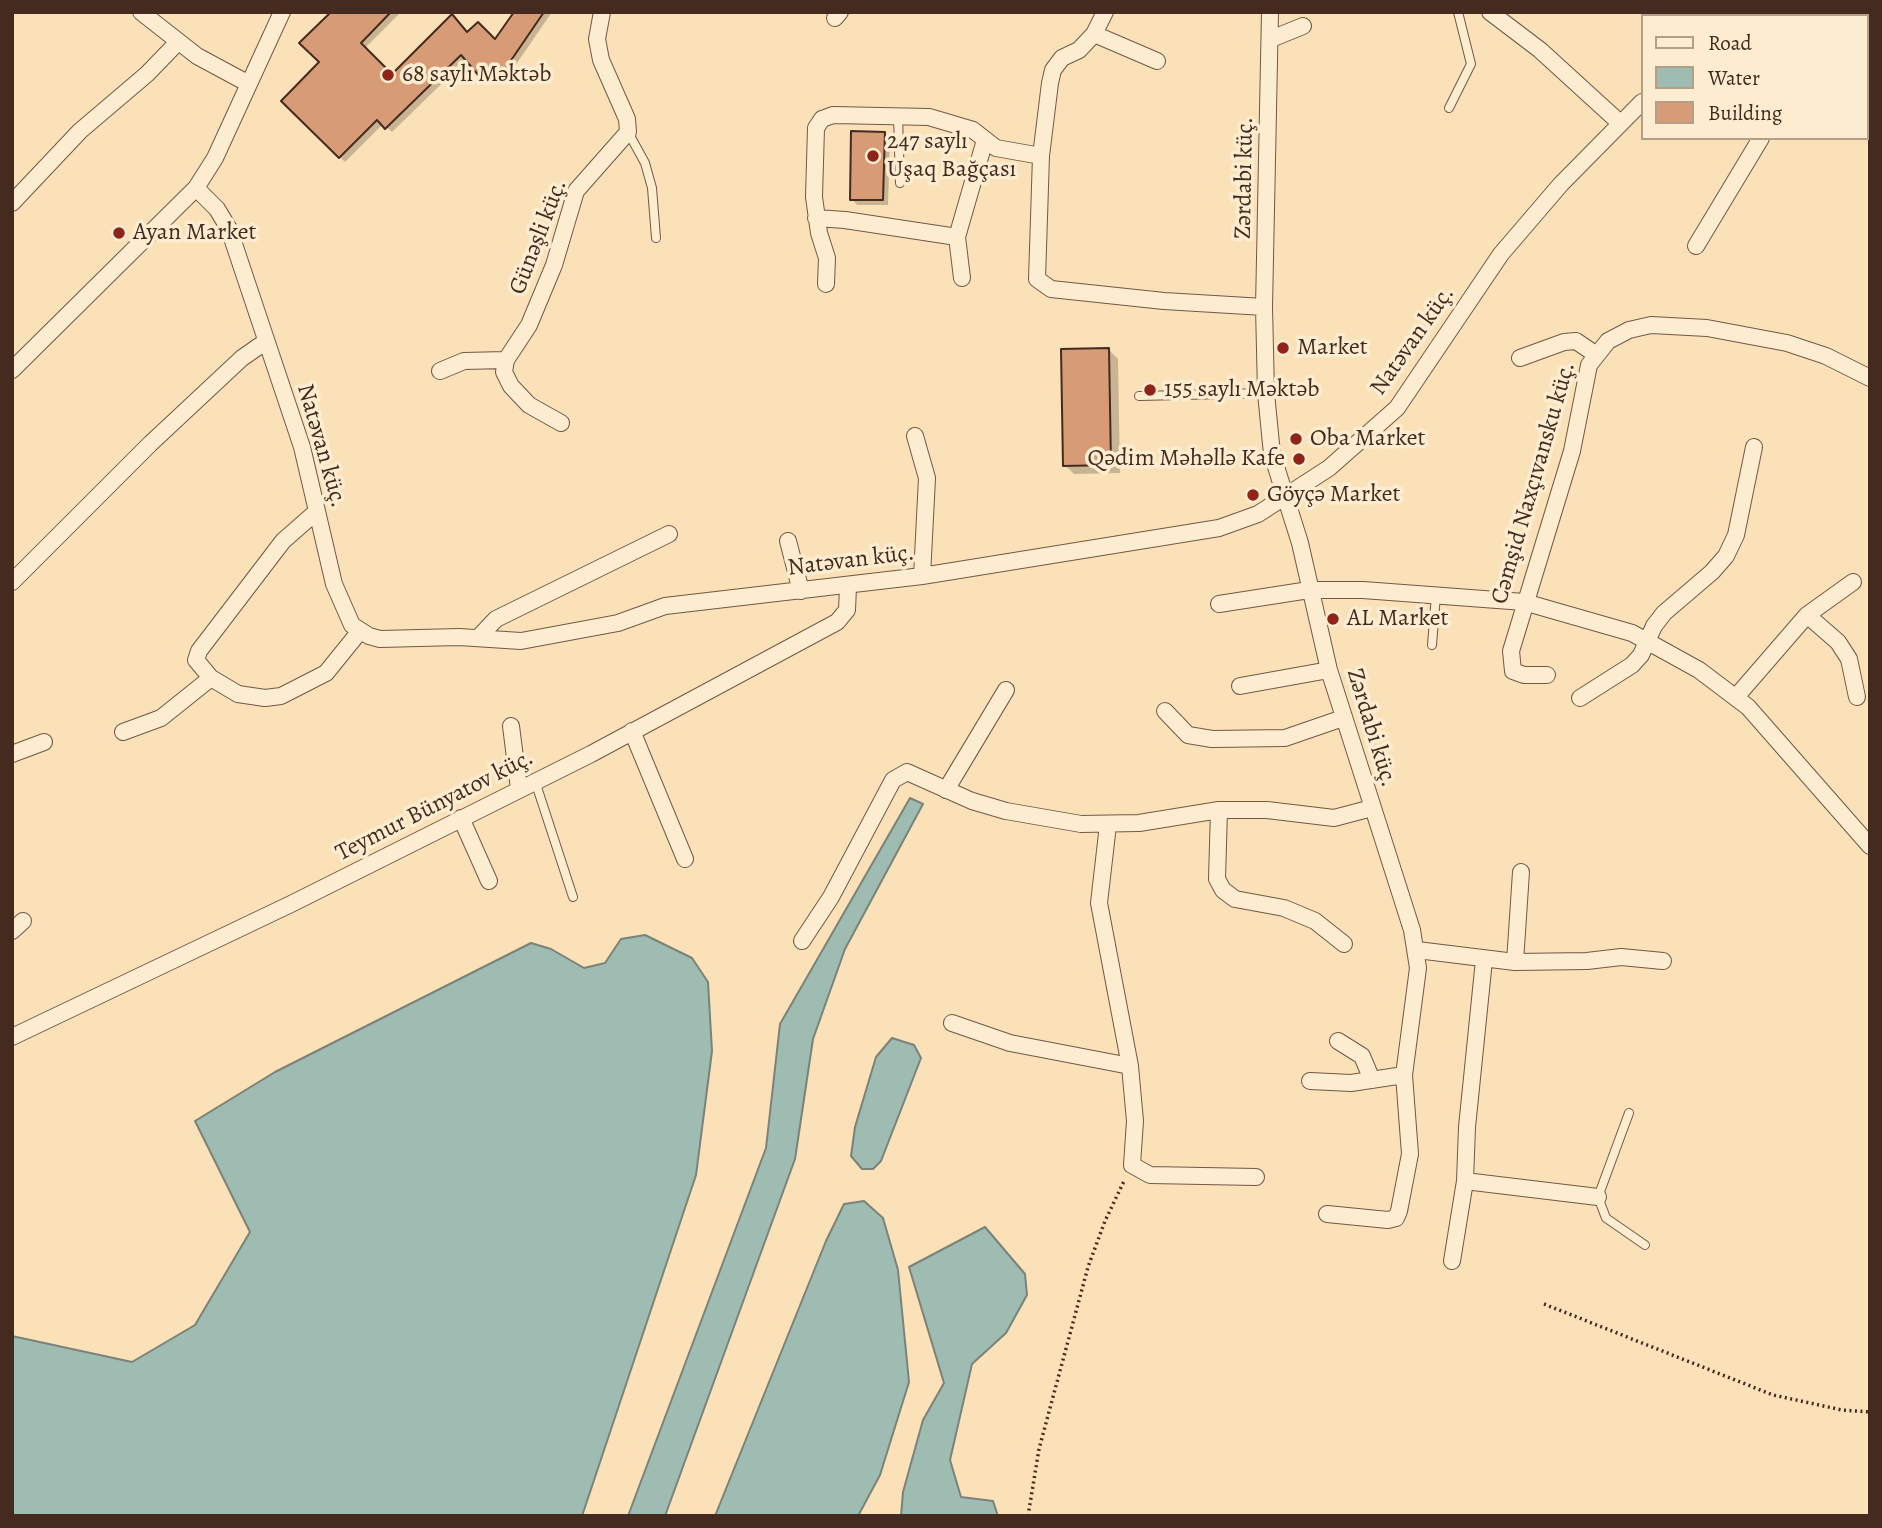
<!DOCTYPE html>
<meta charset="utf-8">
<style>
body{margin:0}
#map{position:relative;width:1882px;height:1528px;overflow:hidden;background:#fae1b7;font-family:Alegreya,serif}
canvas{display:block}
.frame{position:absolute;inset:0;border:14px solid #452a20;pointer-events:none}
.legend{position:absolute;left:1641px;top:14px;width:228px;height:126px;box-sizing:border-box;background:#fcecd0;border:2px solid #b39e8a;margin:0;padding:9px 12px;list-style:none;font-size:21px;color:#452a20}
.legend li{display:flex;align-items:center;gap:14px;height:35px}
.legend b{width:35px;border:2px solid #b39e8a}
</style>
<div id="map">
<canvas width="1882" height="1528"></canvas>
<div class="frame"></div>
<ul class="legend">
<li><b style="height:9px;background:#fcecd0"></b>Road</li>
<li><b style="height:19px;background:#9fbcb3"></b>Water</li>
<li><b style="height:19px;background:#d79c76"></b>Building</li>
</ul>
</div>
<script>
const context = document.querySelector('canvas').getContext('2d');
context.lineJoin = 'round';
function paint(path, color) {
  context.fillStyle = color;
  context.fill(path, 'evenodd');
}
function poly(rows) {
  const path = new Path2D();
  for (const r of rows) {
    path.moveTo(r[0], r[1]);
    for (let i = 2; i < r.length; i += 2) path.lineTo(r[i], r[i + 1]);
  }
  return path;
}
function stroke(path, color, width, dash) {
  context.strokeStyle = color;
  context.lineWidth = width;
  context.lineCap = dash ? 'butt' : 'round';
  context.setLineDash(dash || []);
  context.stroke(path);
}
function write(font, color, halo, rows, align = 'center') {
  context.font = font + ' Alegreya,serif';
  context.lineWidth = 7;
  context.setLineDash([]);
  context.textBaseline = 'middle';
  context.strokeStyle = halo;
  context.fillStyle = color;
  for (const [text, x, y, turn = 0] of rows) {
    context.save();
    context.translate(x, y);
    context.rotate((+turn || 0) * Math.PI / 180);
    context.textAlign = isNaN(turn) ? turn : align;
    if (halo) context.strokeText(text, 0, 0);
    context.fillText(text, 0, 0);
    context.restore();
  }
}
const water = poly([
 [910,798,923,804,845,949,813,1039,795,1159,665,1516,628,1516,766,1148,780,1024,910,798],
 [645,935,692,958,708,982,712,1051,696,1175,582,1516,12,1516,12,1336,132,1362,195,1325,250,1232,195,1121,275,1072,531,943,551,949,584,968,605,963,621,939,645,935],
 [892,1038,914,1045,921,1058,881,1161,873,1169,862,1169,851,1156,855,1127,876,1057,892,1038],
 [864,1201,883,1218,898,1270,909,1382,880,1475,858,1516,715,1516,826,1241,844,1204,864,1201],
 [985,1227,1025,1274,1027,1295,1006,1333,972,1364,950,1460,961,1497,993,1501,998,1516,901,1516,903,1492,923,1420,944,1383,909,1267,985,1227]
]);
paint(water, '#9fbcb3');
stroke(water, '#7b8278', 2);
paint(poly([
 [333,12,401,12,364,49,392,76,468,34,495,42,516,12,552,12,504,82,487,81,467,59,392,132,383,124,345,162,283,101,321,62],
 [884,133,890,139,888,205,857,205,852,199],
 [1108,349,1118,359,1120,473,1074,474,1065,465]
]), '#0003');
const building = poly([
 [331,12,391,12,361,43,392,74,452,14,467,32,478,22,495,39,514,12,544,12,499,78,480,77,461,55,385,129,377,120,339,158,281,101,319,62,299,43,331,12],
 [851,131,885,132,883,200,850,200,851,131],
 [1109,348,1111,465,1063,466,1061,349,1109,348]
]);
paint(building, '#d79c76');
stroke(building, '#452a20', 2);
const service = poly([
 [1449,108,1471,64,1458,12],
 [898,115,900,183],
 [628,132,645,163,652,188,656,238],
 [1139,396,1266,393],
 [1432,645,1436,595],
 [535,781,573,897],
 [1629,1113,1598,1197,1606,1218,1645,1245]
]);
const minor = poly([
 [141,12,197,56,249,84],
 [1105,12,1094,34,1157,61],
 [1270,12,1264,307,1266,393,1272,454,1300,543,1329,670,1412,930,1418,968,1404,1075,1410,1154,1399,1211,1396,1218,1388,1220,1327,1214],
 [1490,12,1540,50,1620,123],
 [1727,16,1730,12],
 [835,18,840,12],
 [1094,34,1079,50,1062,58,1053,70,1050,83,1041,156,1037,279,1051,289,1164,301,1264,307],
 [1271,39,1303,26],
 [196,188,217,209,229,229,302,447,334,584,352,625,369,636,380,639,459,637,521,641,618,623,665,606,922,576,1219,528,1258,514,1329,468,1397,408,1501,254,1561,184,1642,102],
 [12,203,80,131,147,74,178,42],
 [816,218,845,220,957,237,985,140],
 [957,237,962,278],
 [1696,246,1761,138],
 [826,284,827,258,819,233,814,197,816,128,822,119,833,115,929,117,973,130,996,148,1041,156],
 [1520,358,1564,342,1576,341,1595,354],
 [12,370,196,188,215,158,282,12],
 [440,371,464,361,506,360],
 [561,423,529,405,511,386,504,372,506,360,529,325,554,265,576,191,628,132,627,119,601,60,597,39,602,12],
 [915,436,927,478,922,576],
 [316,512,283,541,199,651,196,660,211,678,238,694,265,698,281,696,326,673,360,631],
 [788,541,801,591],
 [12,582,150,444,242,358,265,342],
 [1219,604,1309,590,1363,590,1524,602,1632,633,1699,670,1748,707,1870,846],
 [1807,615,1838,642,1849,659,1857,697],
 [478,638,496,619,669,534],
 [1547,675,1524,675,1513,671,1511,651,1572,451,1589,365,1608,341,1629,330,1651,325,1707,328,1787,343,1826,356,1870,378],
 [1240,686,1329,670],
 [1736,697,1807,615,1853,582],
 [1580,698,1632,665,1641,655,1654,626,1664,613,1712,572,1726,556,1736,535,1754,447],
 [1165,711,1188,735,1212,739,1285,738,1343,718],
 [511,726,519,789],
 [632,731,685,859],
 [123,732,161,718,211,678],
 [12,754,44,742],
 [946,790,1006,690],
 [1219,810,1217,879,1223,890,1235,899,1284,908,1315,921,1344,944],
 [461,818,489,881],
 [1108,825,1099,903,1130,1066,1135,1121,1132,1165,1150,1175,1256,1177],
 [12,931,23,921],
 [802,941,831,897,893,780,907,772,972,801,1006,811,1081,824,1139,823,1219,810,1267,810,1334,818,1372,808],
 [1417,950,1515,962,1587,961,1621,957,1663,961],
 [1515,962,1521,872],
 [952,1023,1010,1043,1130,1066],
 [12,1037,291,904,591,754,837,622,847,610,848,587],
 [1338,1041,1362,1056,1372,1080],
 [1310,1081,1351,1083,1404,1075],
 [1465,1181,1598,1197],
 [1452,1261,1465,1181,1467,1127,1484,960]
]);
stroke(service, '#725846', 10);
stroke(minor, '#725846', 18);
stroke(poly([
 [1544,1304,1773,1395,1842,1410,1870,1412],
 [1028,1516,1039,1449,1088,1267,1105,1221,1125,1179]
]), '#452a20', 3.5, [2, 3.5]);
stroke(service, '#fcecd0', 8);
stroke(minor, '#fcecd0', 16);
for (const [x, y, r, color] of [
 [388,75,7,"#8f2418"],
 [873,156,7,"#8f2418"],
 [119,233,7,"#8f2418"],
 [1283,348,7,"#8f2418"],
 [1150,390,7,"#8f2418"],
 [1296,439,7,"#8f2418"],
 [1299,459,7,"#8f2418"],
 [1253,495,7,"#8f2418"],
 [1333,619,7,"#8f2418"]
]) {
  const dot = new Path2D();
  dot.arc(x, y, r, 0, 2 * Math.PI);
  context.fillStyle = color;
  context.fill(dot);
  stroke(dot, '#fcecd0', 2.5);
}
write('24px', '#452a20', '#fcecd0', [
 ["68 saylı Məktəb",402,75],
 ["247 saylı",887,142],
 ["Uşaq Bağçası",887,170],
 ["Ayan Market",133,233],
 ["Market",1297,348],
 ["155 saylı Məktəb",1164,390],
 ["Oba Market",1310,439],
 ["Qədim Məhəllə Kafe",1285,459,"right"],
 ["Göyçə Market",1267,495],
 ["AL Market",1347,619]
], 'left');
write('24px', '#452a20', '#fcecd0', [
 ["Zərdabi küç.",1245,178,-89],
 ["Günəşli küç.",539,237,-69],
 ["Natəvan küç.",1413,341,-55],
 ["Natəvan küç.",321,446,74],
 ["Cəmşid Naxçıvansku küç.",1534,483,-74],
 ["Natəvan küç.",851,561,-7],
 ["Zərdabi küç.",1371,728,73],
 ["Teymur Bünyatov küç.",435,806,-27]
]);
</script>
